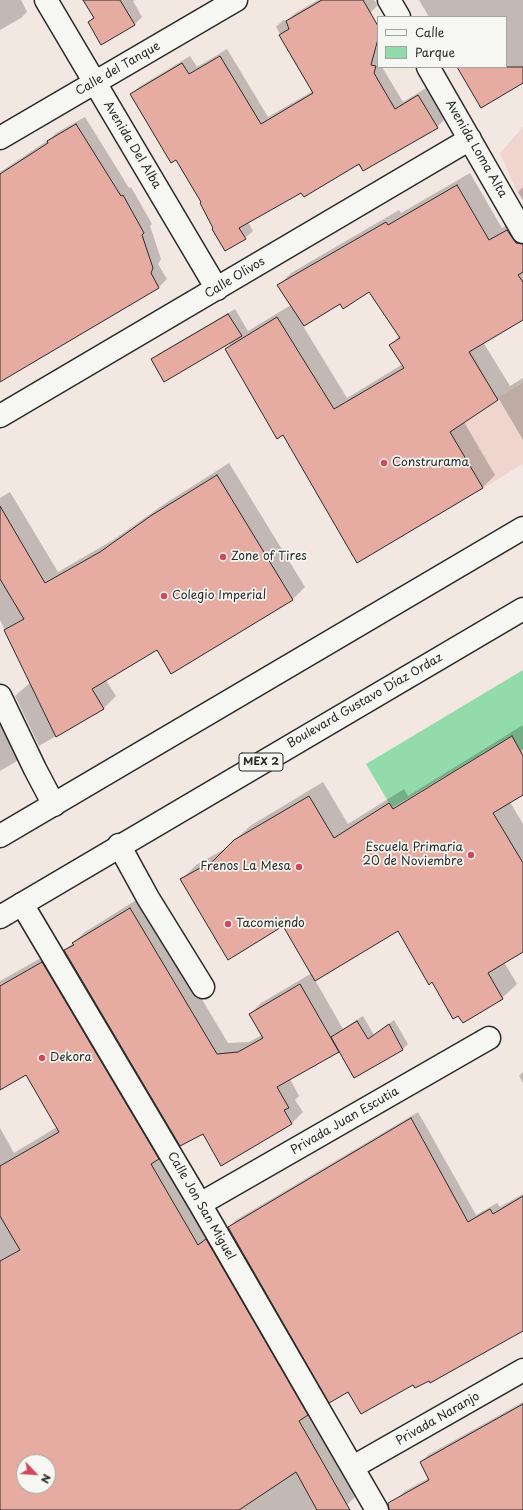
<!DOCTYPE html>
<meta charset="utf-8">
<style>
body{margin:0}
#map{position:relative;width:523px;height:1510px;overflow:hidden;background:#f3e7e2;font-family:"Playpen Sans",sans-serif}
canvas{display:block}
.legend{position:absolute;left:377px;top:16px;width:130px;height:52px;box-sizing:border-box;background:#f6f6f2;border:1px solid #a5a5a2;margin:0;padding:5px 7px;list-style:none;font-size:12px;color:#2b2b2b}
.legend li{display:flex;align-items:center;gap:8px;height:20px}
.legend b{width:20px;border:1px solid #a5a5a2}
.north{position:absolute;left:16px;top:1454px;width:40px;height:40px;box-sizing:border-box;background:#f6f6f2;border:1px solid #a5a5a2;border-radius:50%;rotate:115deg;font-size:11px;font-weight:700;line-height:16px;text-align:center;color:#2b2b2b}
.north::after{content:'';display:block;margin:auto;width:14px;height:18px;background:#d1495b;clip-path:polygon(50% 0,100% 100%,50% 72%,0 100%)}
</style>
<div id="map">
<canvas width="523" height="1510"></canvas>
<ul class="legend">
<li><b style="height:5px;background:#f6f6f2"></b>Calle</li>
<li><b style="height:11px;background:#93dbaa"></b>Parque</li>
</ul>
<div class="north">N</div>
</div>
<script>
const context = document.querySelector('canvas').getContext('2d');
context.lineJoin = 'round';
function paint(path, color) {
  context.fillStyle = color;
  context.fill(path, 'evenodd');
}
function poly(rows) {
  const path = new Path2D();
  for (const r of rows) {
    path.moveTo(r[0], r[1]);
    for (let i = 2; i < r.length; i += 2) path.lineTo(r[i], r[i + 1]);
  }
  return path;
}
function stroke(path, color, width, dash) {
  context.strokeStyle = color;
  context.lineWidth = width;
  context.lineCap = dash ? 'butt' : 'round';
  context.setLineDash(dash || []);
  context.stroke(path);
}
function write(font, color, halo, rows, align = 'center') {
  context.font = font + ' "Playpen Sans",sans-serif';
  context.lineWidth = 3.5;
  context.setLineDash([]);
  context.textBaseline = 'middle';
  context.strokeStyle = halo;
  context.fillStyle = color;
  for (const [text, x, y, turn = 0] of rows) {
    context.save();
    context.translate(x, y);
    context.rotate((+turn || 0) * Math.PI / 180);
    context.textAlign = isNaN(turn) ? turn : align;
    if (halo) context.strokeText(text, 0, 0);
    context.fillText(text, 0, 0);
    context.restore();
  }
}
paint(poly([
 [523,127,523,202,517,192,500,153],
 [461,331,496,398,523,383,523,464,483,488,410,364]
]), '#efd5ce');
paint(poly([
 [523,670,523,749,520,751,511,736,392,808,366,764]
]), '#93dbaa');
paint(poly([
 [0,0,21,0,27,12,21,18,0,30],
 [84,0,135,0,133,1,142,17,135,24,101,44,89,22,94,17],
 [318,0,374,0,378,5,370,13,330,34,378,48,378,67,382,67,403,102,426,88,444,120,437,127,360,162,302,192,248,222,253,231,245,238,214,228,202,202,176,159,131,94,139,87,190,56,197,67,227,49,268,117,313,91,276,27,283,20,287,21,294,14],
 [419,0,523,0,523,81,458,67,506,67,506,17,429,17],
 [85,117,129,188,131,187,152,224,150,226,161,259,158,264,167,279,159,287,0,381,0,172,50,139,56,133],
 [470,173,502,228,520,218,523,222,523,319,483,342,510,386,523,378,523,440,499,399,464,422,495,475,483,487,283,434,226,349,234,340,152,360,158,354,235,309,248,331,291,305,278,286,291,273,399,210,401,213],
 [370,291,399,336,391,345,403,364,347,398,303,326,341,302],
 [523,187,523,200,518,192],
 [229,463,305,587,293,599,171,673,158,649,106,680,116,696,104,708,39,746,15,696,31,682,0,620,0,498,10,492,58,572,113,540,166,503],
 [0,702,29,749,17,761,0,771],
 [523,725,523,793,510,802,523,824,523,951,504,962,517,984,502,998,432,981,398,930,315,980,343,1029,363,1016,374,1035,394,1020,408,1044,403,1049,355,1077,339,1050,290,1079,299,1096,295,1100,303,1112,292,1123,221,1164,203,1132,65,950,85,932,141,897,228,1043,249,1042,262,1035,250,1014,261,1003,312,973,284,925,181,880,196,865,228,847,250,826,323,782,348,824,404,789,408,796],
 [57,949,361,1491,347,1505,338,1510,0,1510,0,1128,14,1153,57,1127,26,1074,0,1089,0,981],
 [24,1462,48,1462,48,1486,24,1486],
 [523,1072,523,1083,519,1076],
 [418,1112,476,1215,497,1203,500,1207,523,1194,523,1329,429,1380,414,1383,348,1390,229,1227,236,1220],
 [523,1402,523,1510,404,1510,398,1498,405,1491,429,1478,421,1462,428,1455]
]), '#0003');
const building = poly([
 [83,0,120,0,135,25,101,45,88,22,94,18,83,0],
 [322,0,363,0,378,26,378,39,371,65,376,66,374,73,395,109,418,95,438,128,363,171,359,164,304,197,301,193,239,228,246,239,225,251,212,229,213,228,200,203,201,202,176,160,171,163,130,94,182,63,189,74,220,56,261,124,313,93,279,35,289,29,286,21,322,0],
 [457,67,523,67,523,83,481,108,457,67],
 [76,124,121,196,123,195,144,233,142,235,153,268,151,273,159,288,0,382,0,174,48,143,47,141,76,124],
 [457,185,489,240,507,230,516,243,523,244,523,272,518,275,523,282,523,320,469,352,498,400,450,432,483,488,357,563,283,435,277,439,225,349,277,317,334,409,404,368,389,345,400,338,369,292,343,309,340,304,304,326,277,285,386,222,388,225,457,185],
 [228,314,242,336,164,382,151,359,228,314],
 [217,475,293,600,171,674,157,650,92,689,104,709,56,737,4,630,24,619,0,579,0,506,45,583,100,552,152,515,217,475],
 [512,736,523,756,523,795,493,813,523,863,523,952,488,973,503,999,463,1023,458,1016,453,1019,432,982,429,985,398,931,315,981,283,926,228,960,180,879,213,861,234,840,309,796,334,838,389,803,393,809,512,736],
 [130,908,217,1054,238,1052,263,1038,249,1014,300,984,339,1052,277,1087,289,1108,284,1110,292,1124,221,1166,203,1134,180,1146,64,950,74,945,72,943,130,908],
 [42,962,159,1159,151,1164,198,1245,206,1239,308,1415,299,1421,350,1510,317,1510,296,1472,239,1510,0,1510,0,1261,20,1250,0,1216,0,1166,59,1132,26,1075,0,1090,0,986,42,962],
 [24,1462,48,1462,48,1486,24,1486,24,1462],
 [357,1021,368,1039,389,1024,403,1050,354,1078,331,1037,357,1021],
 [411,1118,468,1222,490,1209,493,1214,523,1196,523,1331,430,1383,429,1381,415,1388,413,1385,361,1414,348,1392,329,1403,228,1227,411,1118],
 [523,1404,523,1510,389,1510,388,1503,429,1480,420,1462,523,1404]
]);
paint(building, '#e6aca1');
stroke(building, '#2b2b2b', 1);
const minor = poly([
 [46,0,217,289],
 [389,0,399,17],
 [428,67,523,232],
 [0,138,236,0],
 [0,416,470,139],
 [0,696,35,769,54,805],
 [119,845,148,898,203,987],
 [22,904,200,1204,377,1510],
 [200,1204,489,1038],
 [353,1467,523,1370]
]);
const major = poly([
 [0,836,523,528],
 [0,917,523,609]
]);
stroke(minor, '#2b2b2b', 25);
stroke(major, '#2b2b2b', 25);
stroke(minor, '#f6f6f2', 22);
stroke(major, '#f6f6f2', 22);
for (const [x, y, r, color] of [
 [384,463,4,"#d1495b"],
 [223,557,4,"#d1495b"],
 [164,596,4,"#d1495b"],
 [471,855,4,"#d1495b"],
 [299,867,4,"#d1495b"],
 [228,924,4,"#d1495b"],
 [42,1058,4,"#d1495b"]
]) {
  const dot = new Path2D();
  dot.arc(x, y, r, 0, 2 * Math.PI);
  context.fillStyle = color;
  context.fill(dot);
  stroke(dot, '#f6f6f2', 1.5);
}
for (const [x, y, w] of [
 [261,762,44]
]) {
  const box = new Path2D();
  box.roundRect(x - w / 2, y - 9, w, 18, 3);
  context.fillStyle = '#f6f6f2';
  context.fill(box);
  stroke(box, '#2b2b2b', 1);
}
write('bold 11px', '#2b2b2b', null, [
 ["MEX 2",261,762]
]);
write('12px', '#2b2b2b', '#f6f6f2', [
 ["Calle del Tanque",118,69,-30],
 ["Avenida Del Alba",132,145,59],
 ["Avenida Loma Alta",476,149,60],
 ["Calle Olivos",235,278,-31],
 ["Boulevard Gustavo Díaz Ordaz",365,701,-30],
 ["Privada Juan Escutia",345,1121,-30],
 ["Calle Jon San Miguel",201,1206,60],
 ["Privada Naranjo",438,1419,-30]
]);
write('12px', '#2b2b2b', '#f6f6f2', [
 ["Construrama",392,463],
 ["Zone of Tires",231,557],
 ["Colegio Imperial",172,596],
 ["Escuela Primaria",463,848,"right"],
 ["20 de Noviembre",463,862,"right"],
 ["Frenos La Mesa",291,867,"right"],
 ["Tacomiendo",236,924],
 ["Dekora",50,1058]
], 'left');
</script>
